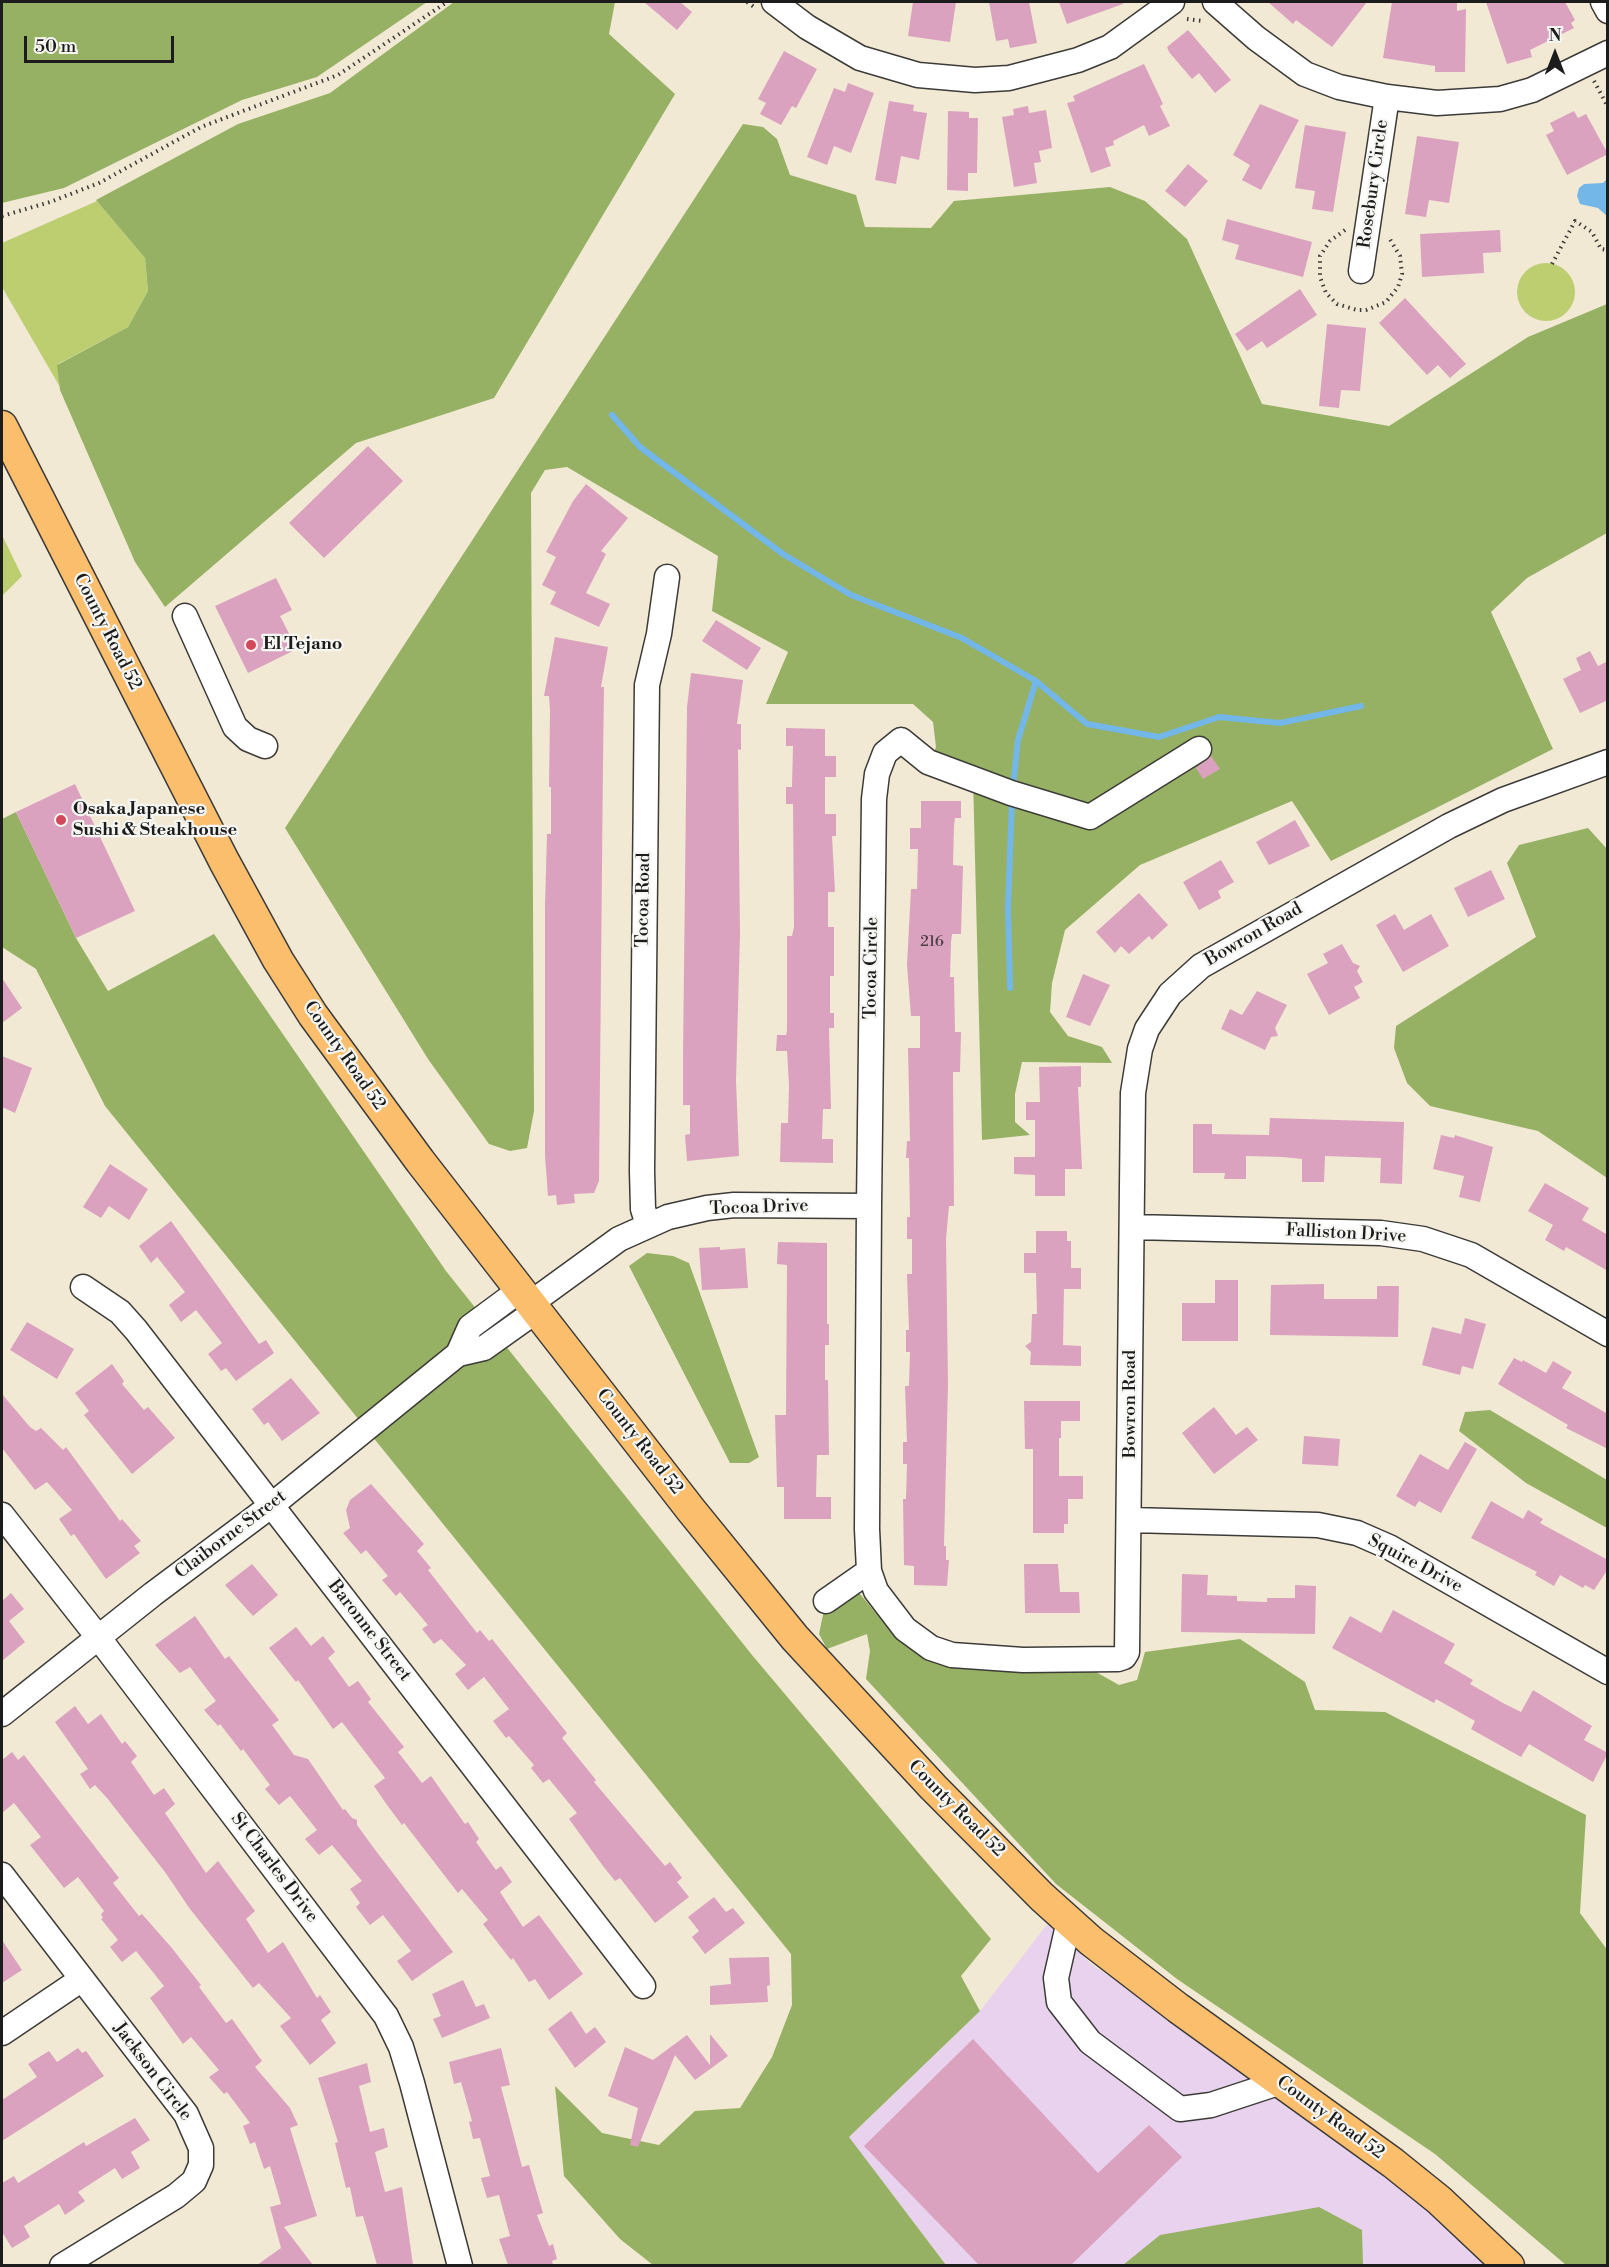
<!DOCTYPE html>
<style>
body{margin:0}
#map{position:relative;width:1609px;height:2267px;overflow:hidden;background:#f2e9d5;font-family:"Libre Bodoni",serif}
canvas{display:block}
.frame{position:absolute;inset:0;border:3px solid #1c1c1c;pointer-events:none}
.north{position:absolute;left:1525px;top:24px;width:60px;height:60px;-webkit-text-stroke:4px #f6f6f2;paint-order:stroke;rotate:0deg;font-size:16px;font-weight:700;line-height:24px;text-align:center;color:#1c1c1c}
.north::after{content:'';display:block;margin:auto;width:21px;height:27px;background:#1c1c1c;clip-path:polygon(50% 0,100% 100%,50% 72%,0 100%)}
.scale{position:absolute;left:24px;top:36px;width:150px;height:27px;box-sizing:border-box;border:3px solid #1c1c1c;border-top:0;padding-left:8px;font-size:18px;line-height:21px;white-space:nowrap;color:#1c1c1c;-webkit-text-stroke:4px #f6f6f2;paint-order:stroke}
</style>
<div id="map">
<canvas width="1609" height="2267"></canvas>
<div class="frame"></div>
<div class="north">N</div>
<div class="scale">50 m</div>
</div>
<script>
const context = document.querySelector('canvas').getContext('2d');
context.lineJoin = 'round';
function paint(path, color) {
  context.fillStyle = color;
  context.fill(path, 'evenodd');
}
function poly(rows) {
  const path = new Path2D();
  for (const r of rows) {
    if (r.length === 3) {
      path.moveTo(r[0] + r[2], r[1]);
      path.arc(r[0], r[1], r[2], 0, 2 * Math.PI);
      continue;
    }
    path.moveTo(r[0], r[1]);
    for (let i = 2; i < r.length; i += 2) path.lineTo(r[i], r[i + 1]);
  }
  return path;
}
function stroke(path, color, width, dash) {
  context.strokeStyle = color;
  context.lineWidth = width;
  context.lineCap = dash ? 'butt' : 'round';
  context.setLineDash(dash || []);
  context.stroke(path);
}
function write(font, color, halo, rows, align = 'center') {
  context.font = font + ' "Libre Bodoni",serif';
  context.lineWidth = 4.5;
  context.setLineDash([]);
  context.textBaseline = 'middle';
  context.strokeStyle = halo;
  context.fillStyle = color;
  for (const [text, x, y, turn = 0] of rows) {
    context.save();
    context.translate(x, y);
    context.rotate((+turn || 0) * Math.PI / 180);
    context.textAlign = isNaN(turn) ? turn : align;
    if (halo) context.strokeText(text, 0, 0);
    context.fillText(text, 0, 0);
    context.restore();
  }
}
paint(poly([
 [1049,1922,1091,1964,1393,2163,1504,2265,946,2265,849,2137,980,2011]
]), '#e9d2ed');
paint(poly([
 [97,201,145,258,148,291,128,327,58,364,60,387,2,287,2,243],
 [1546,292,29],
 [2,535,22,576,2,596]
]), '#bdce71');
paint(poly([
 [2,2,427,2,317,77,242,100,64,188,2,203],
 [454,2,615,2,609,34,675,94,494,398,356,443,165,607,135,562,60,390,57,365,128,327,148,291,145,258,96,200,238,124,330,93],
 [743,124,763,127,777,139,790,175,856,195,865,227,931,228,954,201,1110,187,1145,201,1187,239,1262,404,1389,426,1528,337,1607,304,1607,533,1527,578,1491,612,1553,749,1331,861,1292,801,1140,865,1065,930,1052,983,1050,1012,1068,1036,1102,1047,1112,1063,1022,1062,1015,1094,1015,1122,1030,1135,982,1140,973,777,930,762,936,747,933,722,913,704,766,704,788,652,712,611,718,556,567,467,545,470,531,493,534,1111,527,1148,510,1151,489,1144,428,1059,285,828],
 [16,812,76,938,108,991,214,934,446,1271,752,1655,991,1939,961,1976,980,2011,849,2137,946,2265,653,2265,620,2239,564,2176,555,2086,602,2133,659,2145,695,2111,740,2108,772,2057,792,2005,791,1954,105,1106,36,969,2,947,2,819],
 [1588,828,1607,849,1607,1178,1538,1131,1430,1106,1407,1083,1394,1048,1396,1026,1536,937,1507,863,1519,845],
 [647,1253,673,1256,689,1263,759,1457,749,1463,730,1463,629,1266],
 [1490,1410,1607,1480,1607,1528,1526,1483,1459,1431,1465,1412],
 [845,1594,860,1594,890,1630,917,1649,976,1670,1096,1672,1119,1685,1137,1680,1145,1652,1240,1639,1305,1682,1315,1710,1385,1712,1586,1815,1580,1913,1608,1951,1607,2265,1566,2265,1435,2154,1177,1979,1056,1884,866,1679,870,1651,867,1634,827,1649,819,1634,824,1610],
 [1319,2207,1362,2230,1363,2265,1123,2265,1160,2235]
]), '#96b163');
paint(poly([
 [1607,179,1607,216,1598,208,1580,204,1577,196,1579,188,1584,184,1603,183]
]), '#73b6e8');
stroke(poly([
 [612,415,640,447,783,554,851,595,962,638,1036,681,1087,724,1159,737,1219,717,1280,723,1361,706],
 [1013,787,1018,740,1036,681],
 [1010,988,1008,908,1012,800]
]), '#73b6e8', 6);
paint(poly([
 [644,2,680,2,692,12,677,30],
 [913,2,956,2,950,42,908,36],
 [989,2,1029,2,1037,43,1010,48,1008,39,996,41],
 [1059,2,1123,2,1123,4,1067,24],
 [1268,2,1367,2,1332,47,1296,20,1293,24],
 [1392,2,1457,2,1457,11,1466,9,1465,72,1435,72,1435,66,1383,58],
 [1486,2,1565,2,1575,20,1571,23,1574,28,1530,50,1532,57,1507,64],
 [1188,30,1231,80,1215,93,1199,73,1192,79,1169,52,1167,47],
 [784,51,817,69,796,108,792,106,781,125,760,114,766,103,758,99],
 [1144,64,1163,104,1160,106,1170,126,1149,136,1144,125,1113,141,1114,145,1105,148,1111,166,1091,173,1067,103,1075,101,1073,96],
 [848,83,874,93,851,153,834,146,827,165,807,157,834,88,845,92],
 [889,101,914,105,913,111,927,113,919,160,901,156,896,184,875,180],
 [1260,104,1299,120,1261,190,1242,180,1250,165,1233,155],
 [1028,106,1029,113,1046,110,1052,148,1039,151,1041,162,1034,163,1037,183,1014,187,1002,117,1014,115,1013,109],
 [948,111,969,112,969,118,978,118,977,173,968,173,968,191,947,190],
 [1574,111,1578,118,1586,114,1608,154,1567,175,1546,135,1554,131,1550,123],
 [1305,125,1346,132,1333,212,1312,209,1315,191,1295,188],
 [1417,136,1459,142,1449,203,1429,200,1426,217,1405,214],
 [1188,164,1208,181,1185,207,1165,191],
 [1227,219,1312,242,1303,277,1235,259,1239,245,1222,240],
 [1500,230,1501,252,1483,253,1484,273,1422,277,1420,234],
 [1300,289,1317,315,1267,348,1262,341,1247,351,1235,334],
 [1405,298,1466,364,1450,378,1438,365,1427,375,1379,323],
 [1327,324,1366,328,1360,391,1341,390,1339,408,1319,406],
 [368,446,403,481,324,558,289,523],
 [586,484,628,518,601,551,606,554,586,593,610,604,599,627,550,604,556,592,542,585,556,557,546,552,573,501],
 [276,578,292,610,280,616,297,649,248,673,215,606],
 [716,620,761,648,747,670,702,641],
 [555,637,608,647,601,687,604,687,603,762,599,1181,594,1193,574,1194,575,1203,557,1205,556,1195,548,1196,545,1156,545,907,547,834,551,834,551,787,549,787,550,711,549,696,544,696],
 [1590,651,1598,666,1608,661,1608,700,1580,713,1563,679,1581,670,1576,658],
 [691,673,743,680,737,724,741,724,741,750,738,749,740,934,736,1081,739,1156,687,1161,685,1135,690,1134,690,1105,683,1105,683,1055,687,707],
 [786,728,825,729,825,756,836,756,836,777,825,777,825,814,836,814,836,836,832,836,835,892,828,892,828,927,834,927,834,976,830,976,830,1013,834,1013,834,1028,829,1028,831,1109,823,1109,822,1139,833,1139,833,1163,780,1162,781,1123,788,1123,789,1085,787,1051,776,1051,777,1035,786,1035,787,1031,787,936,792,936,794,927,793,804,786,804,786,787,792,787,793,746,786,746],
 [1211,756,1220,769,1203,779,1196,768],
 [75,784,135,911,76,938,16,812],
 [921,801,961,801,961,818,955,818,954,826,953,865,963,866,961,934,952,934,951,942,950,977,954,977,955,1032,961,1032,960,1072,953,1072,954,1206,949,1206,946,1239,948,1384,944,1546,946,1546,946,1560,949,1560,947,1586,914,1585,914,1566,904,1565,903,1499,906,1499,907,1464,903,1464,903,1442,907,1442,905,1386,909,1386,910,1352,906,1352,906,1330,909,1330,907,1274,912,1274,912,1239,907,1239,907,1217,910,1217,909,1158,906,1158,907,1141,910,1141,908,1048,920,1048,920,1016,911,1016,907,965,911,889,917,889,918,849,910,849,910,828,921,828],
 [1295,820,1310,846,1269,865,1256,842],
 [1221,860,1234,882,1218,891,1221,898,1199,910,1183,882],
 [1491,870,1505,899,1468,917,1454,888],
 [1139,893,1168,925,1152,940,1149,936,1129,954,1121,946,1115,953,1096,932],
 [1395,914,1404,930,1431,914,1449,946,1403,972,1376,925],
 [1342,944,1353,963,1360,966,1357,971,1363,982,1354,987,1360,998,1329,1015,1307,974,1328,963,1323,954],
 [1083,974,1110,985,1090,1026,1066,1017],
 [2,978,22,1008,2,1023],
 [1257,991,1287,1005,1275,1028,1278,1036,1271,1037,1265,1050,1221,1029,1230,1009,1242,1015],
 [2,1056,32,1068,15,1113,2,1107],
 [1081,1066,1081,1087,1078,1087,1082,1169,1065,1169,1065,1196,1035,1196,1035,1175,1014,1174,1014,1157,1035,1157,1035,1120,1026,1120,1026,1102,1040,1102,1039,1067],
 [1270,1118,1404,1122,1402,1184,1380,1183,1381,1158,1325,1156,1324,1182,1302,1182,1302,1159,1283,1157,1246,1156,1246,1179,1224,1179,1225,1173,1193,1173,1193,1124,1212,1124,1212,1134,1269,1135],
 [1441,1135,1454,1138,1455,1135,1493,1147,1480,1202,1459,1197,1464,1176,1433,1169],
 [110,1164,148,1189,129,1220,109,1206,101,1218,83,1207],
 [1545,1183,1589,1208,1582,1220,1608,1235,1608,1271,1566,1247,1564,1251,1545,1240,1553,1225,1528,1211],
 [171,1221,259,1344,266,1340,274,1353,236,1381,226,1368,221,1371,208,1354,222,1343,196,1310,181,1322,169,1305,185,1292,157,1257,151,1263,139,1246],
 [1036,1231,1067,1231,1067,1241,1071,1241,1071,1268,1081,1268,1081,1289,1064,1289,1063,1345,1081,1346,1081,1366,1030,1365,1031,1352,1025,1346,1031,1342,1032,1314,1037,1314,1036,1273,1024,1273,1024,1253,1036,1253],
 [778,1242,827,1243,827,1324,829,1324,829,1345,825,1345,825,1380,828,1380,829,1455,817,1455,816,1497,831,1497,831,1519,784,1519,784,1487,777,1487,775,1415,786,1415,787,1265,777,1264],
 [720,1247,720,1250,745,1248,748,1288,702,1290,699,1248],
 [1215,1280,1238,1280,1238,1341,1182,1341,1182,1303,1215,1303],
 [1324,1284,1324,1299,1377,1299,1377,1286,1399,1286,1398,1337,1270,1335,1271,1285],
 [1465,1318,1486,1324,1473,1369,1462,1366,1460,1375,1422,1365,1432,1327,1461,1334],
 [27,1322,74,1349,57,1379,10,1350],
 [1514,1358,1522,1362,1523,1360,1546,1373,1553,1361,1572,1372,1562,1388,1608,1414,1608,1449,1566,1428,1568,1425,1498,1384],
 [112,1364,124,1381,122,1384,144,1410,148,1407,175,1438,132,1474,84,1415,89,1411,75,1393],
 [291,1378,320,1413,282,1441,268,1422,264,1425,252,1409],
 [2,1394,30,1427,36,1431,41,1428,63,1450,66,1447,120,1521,122,1519,141,1541,134,1546,140,1553,106,1579,74,1534,71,1536,59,1519,72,1510,47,1482,35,1490,2,1448],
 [1024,1401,1080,1401,1080,1421,1061,1421,1061,1438,1059,1438,1059,1476,1083,1476,1083,1499,1068,1499,1068,1524,1064,1524,1064,1533,1033,1533,1033,1449,1025,1449],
 [1214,1407,1236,1435,1247,1427,1258,1440,1214,1474,1182,1433],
 [1304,1436,1340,1439,1338,1466,1302,1464],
 [1465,1442,1477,1449,1441,1513,1419,1501,1415,1507,1396,1496,1420,1454,1448,1470],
 [371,1484,424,1544,417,1551,431,1568,428,1570,477,1633,480,1630,489,1641,492,1639,567,1733,562,1738,596,1780,594,1782,665,1866,670,1862,682,1878,677,1882,689,1897,655,1923,620,1878,615,1881,603,1866,569,1819,577,1813,549,1779,543,1783,531,1768,534,1765,509,1736,506,1738,493,1721,509,1709,484,1677,468,1690,455,1674,466,1665,441,1639,434,1644,422,1629,428,1625,400,1592,396,1596,382,1580,388,1576,366,1550,361,1554,343,1533,350,1528,346,1510,350,1500],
 [1491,1501,1523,1519,1528,1510,1543,1519,1540,1523,1608,1560,1608,1569,1594,1590,1585,1585,1583,1588,1560,1575,1554,1586,1535,1575,1537,1572,1471,1538],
 [252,1564,278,1595,253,1616,225,1585],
 [1024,1564,1058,1564,1060,1592,1079,1592,1080,1613,1025,1613],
 [1182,1574,1208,1575,1207,1595,1237,1596,1237,1601,1267,1602,1267,1598,1295,1598,1295,1585,1316,1586,1315,1634,1181,1632],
 [11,1593,24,1609,9,1621,25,1642,2,1661,2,1601],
 [1393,1610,1455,1644,1444,1663,1473,1680,1470,1684,1503,1703,1521,1712,1533,1690,1592,1726,1584,1740,1608,1753,1593,1782,1529,1744,1521,1757,1471,1729,1475,1721,1436,1699,1434,1703,1332,1648,1350,1616,1381,1633],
 [195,1616,225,1659,229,1656,279,1720,272,1725,294,1755,308,1759,343,1810,345,1809,352,1818,357,1820,357,1825,373,1847,453,1952,412,1981,397,1961,411,1951,383,1915,370,1925,356,1907,360,1903,350,1889,362,1881,332,1845,319,1855,305,1839,317,1830,290,1796,279,1805,265,1789,270,1785,243,1749,241,1751,220,1724,218,1726,204,1710,216,1701,190,1667,180,1673,155,1645],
 [296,1627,311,1646,323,1636,335,1652,328,1658,349,1687,358,1681,371,1699,368,1702,404,1747,398,1752,422,1783,431,1776,465,1824,468,1822,479,1839,476,1842,496,1870,501,1866,512,1882,500,1892,523,1927,539,1915,583,1974,549,2000,535,1979,529,1982,513,1958,511,1960,483,1924,488,1920,462,1889,458,1893,404,1823,402,1825,387,1805,374,1786,385,1778,342,1722,333,1729,298,1680,296,1682,269,1648],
 [75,1706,88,1724,101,1714,122,1744,125,1741,137,1756,131,1762,154,1795,164,1788,175,1804,165,1813,206,1873,218,1861,255,1911,246,1919,268,1953,283,1942,317,1998,320,1995,331,2012,321,2020,336,2043,310,2065,280,2026,291,2018,259,1983,253,1988,190,1909,165,1872,107,1798,95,1785,90,1789,80,1774,88,1769,55,1722],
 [12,1752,18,1760,24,1755,119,1878,113,1883,139,1916,142,1914,171,1947,201,1985,199,1987,226,2023,232,2019,262,2061,255,2067,290,2108,298,2125,290,2128,317,2216,284,2227,313,2265,257,2265,281,2248,270,2207,281,2204,270,2166,264,2169,255,2142,250,2144,243,2126,250,2123,227,2092,224,2094,209,2077,219,2070,191,2037,183,2044,150,1998,164,1986,136,1951,122,1962,110,1947,118,1940,101,1919,103,1918,101,1914,104,1911,78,1877,64,1888,30,1845,41,1837,14,1803,2,1813,2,1760],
 [714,1897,726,1912,733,1908,745,1923,705,1954,692,1937,699,1931,688,1917],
 [2,1940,22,1970,2,1983],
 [769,1957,770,1985,767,1986,768,2002,710,2005,710,1986,731,1984,729,1958],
 [463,1980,476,2007,484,2004,490,2018,442,2038,433,2019,441,2016,432,1994],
 [571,2011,586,2034,595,2027,606,2042,575,2068,548,2029],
 [710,2034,728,2056,695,2080,675,2055,638,2147,630,2145,638,2108,608,2096,625,2047,653,2060,687,2035,710,2065],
 [973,2039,1098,2173,1149,2125,1182,2157,1071,2265,979,2265,864,2146],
 [78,2048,82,2053,86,2051,104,2076,2,2141,2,2100,37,2077,28,2064,49,2051,57,2062],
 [501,2048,510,2085,501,2087,522,2167,529,2165,543,2213,537,2215,549,2246,553,2244,557,2259,552,2261,553,2265,508,2265,499,2239,510,2236,499,2195,487,2198,481,2178,490,2176,480,2138,473,2139,469,2122,472,2121,461,2082,454,2084,449,2062],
 [367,2063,371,2082,359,2086,370,2132,384,2128,388,2147,375,2152,385,2192,402,2187,413,2265,377,2265,363,2216,356,2217,350,2187,346,2188,335,2143,338,2142,318,2078],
 [135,2118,150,2140,131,2152,140,2168,122,2179,115,2168,78,2192,85,2201,65,2215,59,2204,24,2226,30,2237,12,2248,2,2232,2,2183,14,2176,18,2183,84,2142,86,2146]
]), '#daa2bf');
const minor = poly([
 [774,2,807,27,860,58,918,75,975,80,1009,78,1078,60,1110,47,1172,2],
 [1215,2,1256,38,1305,74,1339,87,1387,97,1437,103,1500,99,1532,90,1608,53],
 [1603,2,1608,11],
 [1361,271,1387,97],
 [185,616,235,727,248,739,265,746],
 [1199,749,1090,817,1011,793,928,762,901,740,885,753,877,774,874,799,869,1206,867,1529,869,1571,876,1591,905,1629,931,1648,952,1655,1023,1660,1118,1659,1124,1657,1127,1652,1133,1093,1140,1049,1147,1029,1170,994,1201,966,1449,826,1503,800,1608,762],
 [648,1225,643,1209,642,1171,647,685,659,634,667,577],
 [1133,1227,1381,1233,1423,1239,1471,1255,1608,1334],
 [83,1287,120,1312,136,1330,643,1986],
 [531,1303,619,1239,668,1217,707,1208,734,1205,869,1206],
 [458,1354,484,1348,536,1311],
 [2,1515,98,1637,386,2016,401,2047,412,2083,460,2266],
 [1131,1520,1318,1525,1357,1533,1389,1547,1608,1672],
 [826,1601,869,1571],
 [2,1714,153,1594,272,1505,458,1354,470,1327,520,1290],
 [2,1875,186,2114,201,2148,201,2165,194,2181,176,2196,62,2266],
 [1069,1921,1056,1978,1059,2002,1090,2042,1180,2109,1211,2105,1281,2082],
 [2,2033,82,1979]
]);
const major = poly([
 [2,426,224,861,278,960,313,1015,420,1161,691,1510,795,1638,933,1787,1042,1897,1091,1941,1178,2008,1393,2163,1439,2200,1509,2266]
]);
stroke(minor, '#3c3b38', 27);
stroke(major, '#3c3b38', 33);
stroke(poly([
 [747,2,754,7],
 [1187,19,1203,21],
 [1594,81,1608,107],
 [2,216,50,202,99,183,201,127,338,75,447,2],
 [1345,230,1330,241,1320,256,1320,277,1326,293,1337,304,1357,310,1366,310,1386,302,1398,287,1402,274,1400,256,1388,236],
 [1552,264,1575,221,1592,232,1601,249,1608,250]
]), '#3c3b38', 4, [1.5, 4.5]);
stroke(minor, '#fff', 24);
stroke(major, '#fabe6d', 30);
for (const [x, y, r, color] of [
 [251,645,6,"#d1495b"],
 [61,820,6,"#d1495b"]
]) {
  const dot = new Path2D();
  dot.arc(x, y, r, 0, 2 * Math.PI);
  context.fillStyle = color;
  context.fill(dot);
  stroke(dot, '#f6f6f2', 2);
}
write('15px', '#4c3e45', null, [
 ["216",932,942]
]);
write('18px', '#1c1c1c', '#f6f6f2', [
 ["Rosebury Circle",1374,184,-82],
 ["County Road 52",107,632,63],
 ["Tocoa Road",644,900,-89],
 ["Bowron Road",1254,935,-30],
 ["Tocoa Circle",872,968,-89],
 ["County Road 52",344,1056,55],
 ["Tocoa Drive",759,1208,-2],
 ["Falliston Drive",1346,1234,3],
 ["Bowron Road",1131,1404,-90],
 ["County Road 52",639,1442,52],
 ["Claiborne Street",231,1535,-37],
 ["Squire Drive",1415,1564,28],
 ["Baronne Street",369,1631,52],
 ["County Road 52",956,1809,45],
 ["St Charles Drive",274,1868,53],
 ["Jackson Circle",152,2072,53],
 ["County Road 52",1330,2118,36]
]);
write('bold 18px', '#1c1c1c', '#f6f6f2', [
 ["El Tejano",263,645],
 ["Osaka Japanese",73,810],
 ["Sushi & Steakhouse",73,831]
], 'left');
</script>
